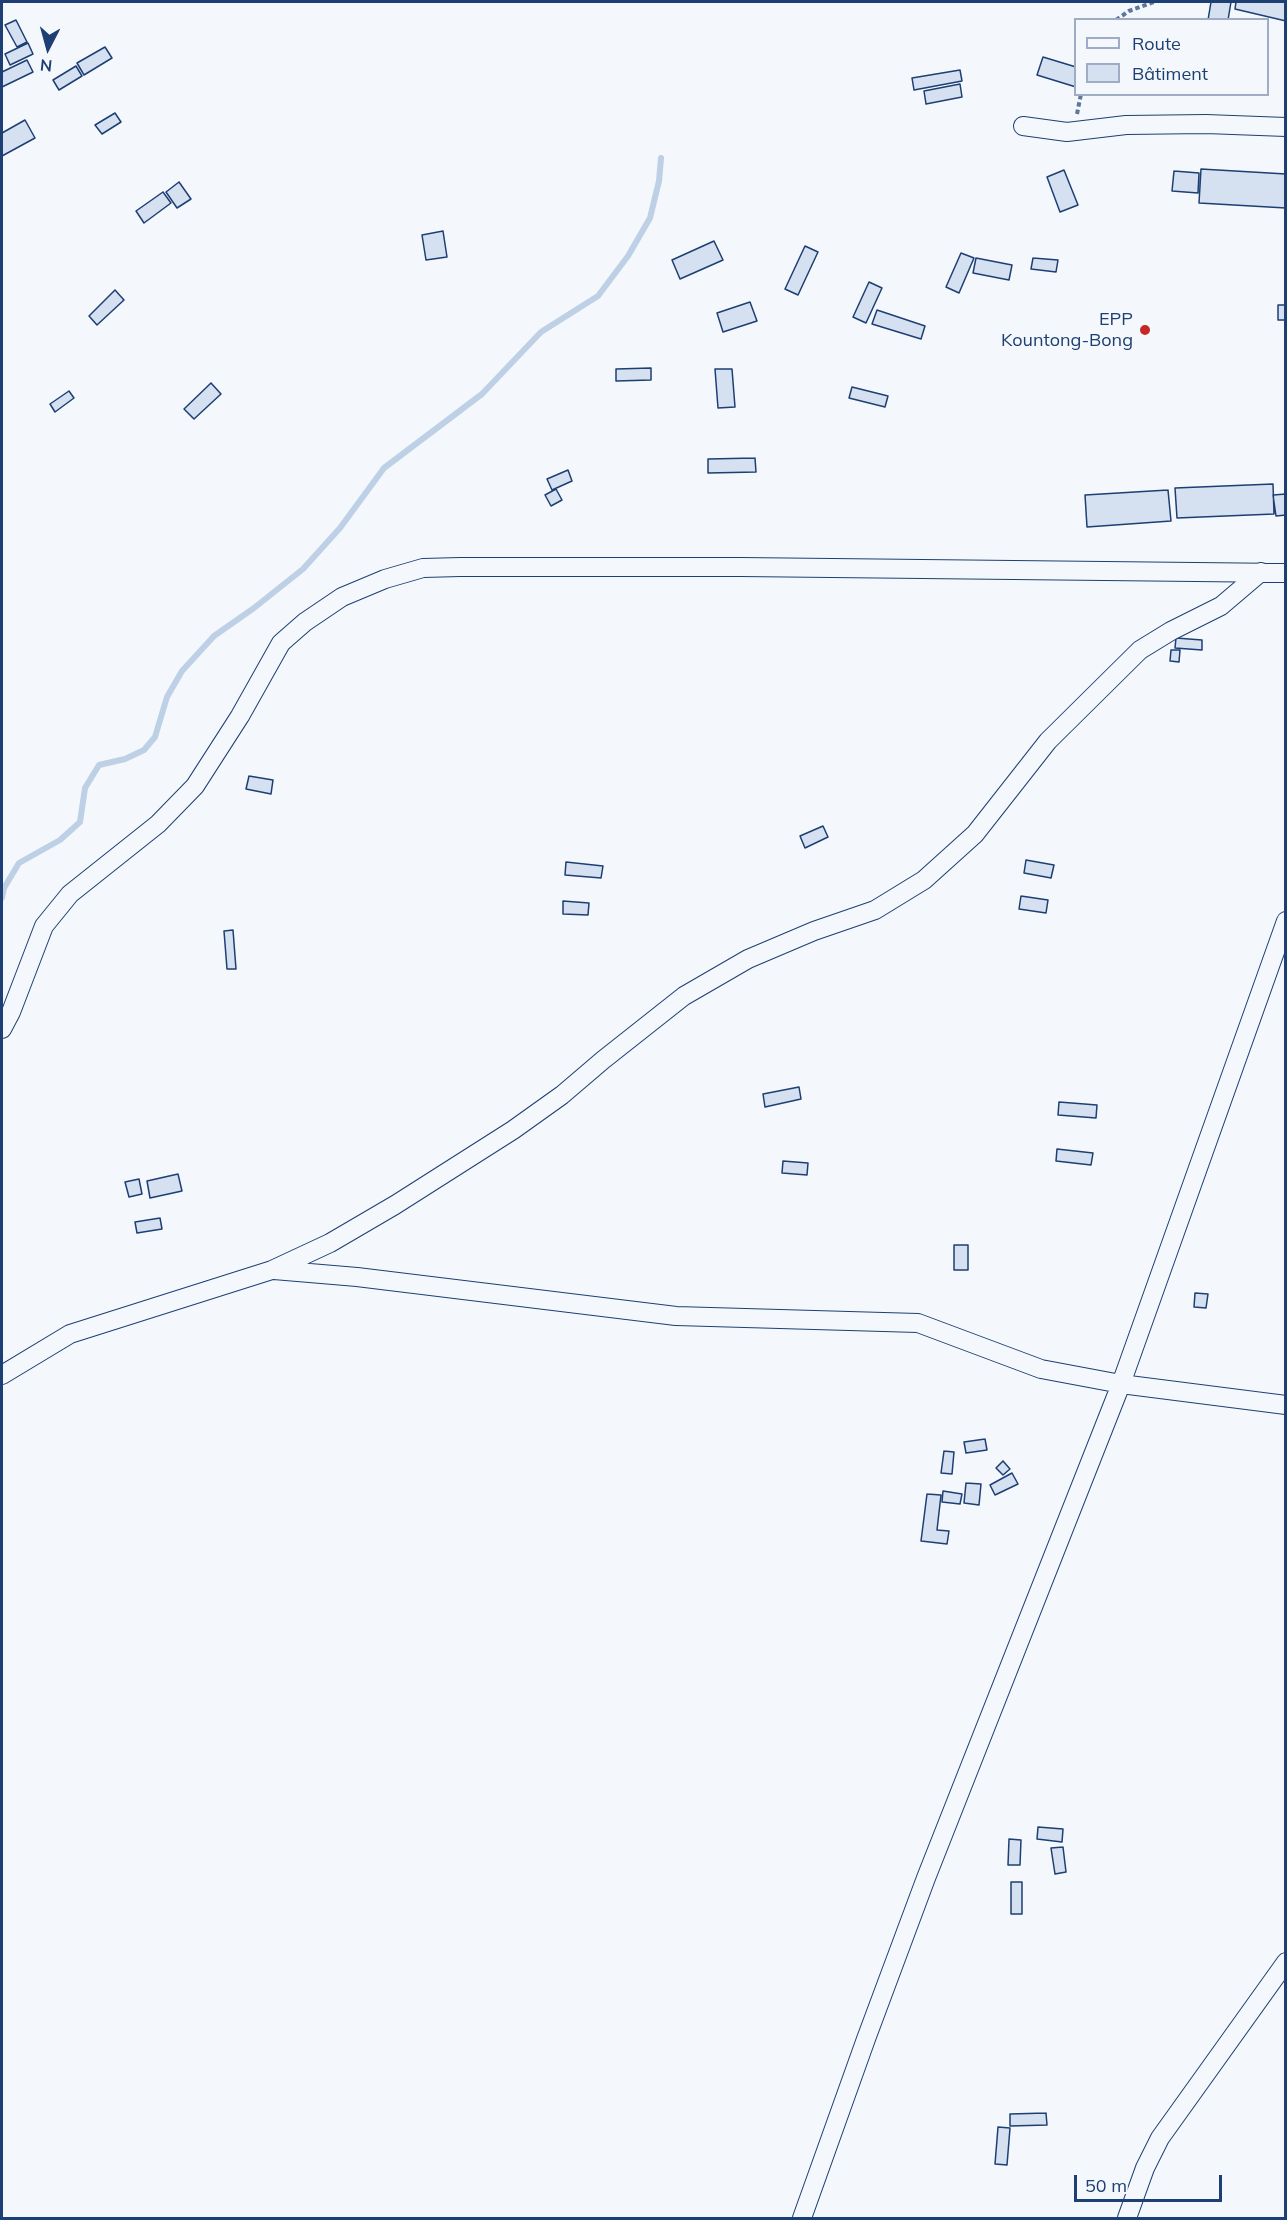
<!DOCTYPE html>
<meta charset="utf-8">
<style>
body{margin:0}
#map{position:relative;width:1287px;height:2220px;overflow:hidden;background:#f4f7fb;font-family:Mulish,sans-serif}
canvas{display:block}
.frame{position:absolute;inset:0;border:3px solid #1d3f73;pointer-events:none}
.legend{position:absolute;left:1074px;top:18px;width:195px;height:78px;box-sizing:border-box;background:#f4f7fb;border:2px solid #9eadc5;margin:0;padding:8px 10px;list-style:none;font-size:18px;color:#1d3f73}
.legend li{display:flex;align-items:center;gap:12px;height:30px}
.legend b{width:30px;border:2px solid #9eadc5}
.north{position:absolute;left:18px;top:18px;width:60px;height:60px;-webkit-text-stroke:4px #f4f7fb;paint-order:stroke;rotate:186deg;font-size:16px;font-weight:700;line-height:24px;text-align:center;color:#1d3f73}
.north::after{content:'';display:block;margin:auto;width:21px;height:27px;background:#1d3f73;clip-path:polygon(50% 0,100% 100%,50% 72%,0 100%)}
.scale{position:absolute;left:1074px;top:2175px;width:148px;height:27px;box-sizing:border-box;border:3px solid #1d3f73;border-top:0;padding-left:8px;font-size:18px;line-height:21px;white-space:nowrap;color:#1d3f73;-webkit-text-stroke:4px #f4f7fb;paint-order:stroke}
</style>
<div id="map">
<canvas width="1287" height="2220"></canvas>
<div class="frame"></div>
<ul class="legend">
<li><b style="height:8px;background:#f4f7fb"></b>Route</li>
<li><b style="height:16px;background:#d5e0f0"></b>Bâtiment</li>
</ul>
<div class="north">N</div>
<div class="scale">50 m</div>
</div>
<script>
const context = document.querySelector('canvas').getContext('2d');
context.lineJoin = 'round';
function poly(rows) {
  const path = new Path2D();
  for (const r of rows) {
    path.moveTo(r[0], r[1]);
    for (let i = 2; i < r.length; i += 2) path.lineTo(r[i], r[i + 1]);
  }
  return path;
}
function stroke(path, color, width, dash) {
  context.strokeStyle = color;
  context.lineWidth = width;
  context.lineCap = dash ? 'butt' : 'round';
  context.setLineDash(dash || []);
  context.stroke(path);
}
function paint(path, color) {
  context.fillStyle = color;
  context.fill(path, 'evenodd');
}
function write(font, color, halo, rows, align = 'center') {
  context.font = font + ' Mulish,sans-serif';
  context.lineWidth = 4.5;
  context.setLineDash([]);
  context.textBaseline = 'middle';
  context.strokeStyle = halo;
  context.fillStyle = color;
  for (const [text, x, y, turn = 0] of rows) {
    context.save();
    context.translate(x, y);
    context.rotate((+turn || 0) * Math.PI / 180);
    context.textAlign = isNaN(turn) ? turn : align;
    if (halo) context.strokeText(text, 0, 0);
    context.fillText(text, 0, 0);
    context.restore();
  }
}
stroke(poly([
 [2,898,4,888,19,863,60,840,80,822,85,788,99,765,125,759,144,750,155,737,167,697,182,671,214,636,254,608,303,569,340,528,384,468,482,394,541,332,598,296,628,256,650,218,659,181,661,158]
]), '#bed0e5', 6);
const building = poly([
 [1211,2,1231,2,1228,20,1208,20,1211,2],
 [1236,2,1286,2,1286,21,1235,9,1236,2],
 [16,20,27,42,17,47,5,25,16,20],
 [28,43,33,54,10,65,5,54,28,43],
 [105,47,112,58,84,75,77,63,105,47],
 [1043,57,1076,67,1076,87,1037,75,1043,57],
 [27,60,33,72,2,87,2,72,27,60],
 [76,66,82,76,59,90,53,80,76,66],
 [960,70,962,81,914,90,912,78,960,70],
 [960,84,962,97,926,104,924,91,960,84],
 [115,113,121,122,102,134,95,125,115,113],
 [25,120,35,138,2,156,2,133,25,120],
 [1201,169,1286,174,1286,208,1199,203,1201,169],
 [1064,170,1078,205,1060,212,1047,177,1064,170],
 [1174,171,1199,173,1198,193,1172,191,1174,171],
 [179,182,191,199,177,208,166,192,179,182],
 [163,192,171,203,144,223,136,211,163,192],
 [443,231,447,257,426,260,422,235,443,231],
 [714,241,723,260,680,279,672,260,714,241],
 [805,246,818,252,798,295,785,289,805,246],
 [961,253,974,258,959,293,946,287,961,253],
 [976,258,1012,265,1009,280,973,273,976,258],
 [1033,258,1058,260,1056,272,1031,269,1033,258],
 [869,282,882,288,866,323,853,317,869,282],
 [115,290,124,300,97,325,89,316,115,290],
 [750,302,757,321,723,332,717,313,750,302],
 [1278,305,1286,305,1286,320,1278,320,1278,305],
 [877,310,925,326,921,339,872,324,877,310],
 [651,368,651,380,616,381,616,369,651,368],
 [715,369,732,369,735,407,718,408,715,369],
 [211,383,221,394,194,419,184,409,211,383],
 [852,387,888,396,885,407,849,398,852,387],
 [69,391,74,398,55,412,50,404,69,391],
 [755,458,756,472,708,473,708,459,755,458],
 [568,470,572,481,552,490,547,479,568,470],
 [1273,484,1274,514,1177,518,1175,488,1273,484],
 [556,489,562,500,551,506,545,495,556,489],
 [1168,490,1171,521,1087,527,1085,495,1168,490],
 [1286,494,1286,515,1276,516,1273,495,1286,494],
 [1176,638,1202,640,1202,650,1175,648,1176,638],
 [1171,650,1180,650,1179,662,1170,661,1171,650],
 [249,776,273,780,271,794,246,789,249,776],
 [823,826,828,837,805,848,800,836,823,826],
 [1026,860,1054,865,1051,878,1024,873,1026,860],
 [566,862,603,866,601,878,565,875,566,862],
 [1021,896,1048,900,1046,913,1019,909,1021,896],
 [563,901,589,903,588,915,563,914,563,901],
 [233,930,236,969,227,969,224,931,233,930],
 [799,1087,801,1099,765,1107,763,1094,799,1087],
 [1059,1102,1097,1105,1096,1118,1058,1115,1059,1102],
 [1057,1149,1093,1153,1091,1165,1056,1161,1057,1149],
 [783,1161,808,1163,807,1175,782,1173,783,1161],
 [178,1174,182,1191,150,1198,147,1181,178,1174],
 [139,1179,142,1194,129,1197,125,1182,139,1179],
 [160,1218,162,1229,137,1233,135,1222,160,1218],
 [954,1245,968,1245,968,1270,954,1270,954,1245],
 [1195,1293,1208,1294,1206,1308,1194,1307,1195,1293],
 [985,1439,987,1450,966,1453,964,1442,985,1439],
 [944,1451,954,1452,952,1474,941,1473,944,1451],
 [1003,1461,1010,1469,1003,1475,996,1468,1003,1461],
 [1012,1473,1018,1484,995,1495,990,1485,1012,1473],
 [966,1483,981,1484,979,1505,964,1503,966,1483],
 [943,1491,962,1494,960,1504,942,1502,943,1491],
 [927,1494,941,1495,937,1530,949,1531,947,1544,921,1541,927,1494],
 [1038,1827,1063,1829,1062,1842,1037,1839,1038,1827],
 [1009,1839,1021,1840,1020,1865,1008,1865,1009,1839],
 [1063,1847,1066,1872,1055,1874,1051,1848,1063,1847],
 [1011,1882,1022,1882,1022,1914,1011,1914,1011,1882],
 [1046,2113,1047,2125,1010,2126,1010,2114,1046,2113],
 [998,2127,1010,2128,1007,2165,995,2164,998,2127]
]);
paint(building, '#d5e0f0');
stroke(building, '#1d3f73', 1.5);
const street = poly([
 [1023,126,1067,132,1126,125,1206,124,1286,127],
 [2,1029,11,1012,44,926,70,894,158,824,195,786,240,716,281,643,305,622,342,597,385,579,423,568,460,567,741,567,1286,573],
 [274,1270,357,1277,676,1316,918,1323,1041,1369,1121,1384,1286,1405],
 [2,1375,70,1334,272,1270,330,1243,395,1205,513,1130,562,1095,603,1060,684,996,748,959,814,931,875,910,924,880,975,834,1048,741,1140,650,1171,631,1221,606,1261,572],
 [802,2218,866,2039,926,1878,1121,1384,1286,921],
 [1127,2218,1145,2168,1160,2138,1286,1962]
]);
stroke(street, '#1d3f73', 20);
stroke(poly([
 [1116,20,1129,11,1154,2],
 [1077,114,1081,94]
]), '#5e769c', 4, [4.5, 3]);
stroke(street, '#f4f7fb', 18);
for (const [x, y, r, color] of [
 [1145,330,6,"#c62828"]
]) {
  const dot = new Path2D();
  dot.arc(x, y, r, 0, 2 * Math.PI);
  context.fillStyle = color;
  context.fill(dot);
  stroke(dot, '#f4f7fb', 2);
}
write('18px', '#1d3f73', '#f4f7fb', [
 ["EPP",1133,320],
 ["Kountong-Bong",1133,341]
], 'right');
</script>
